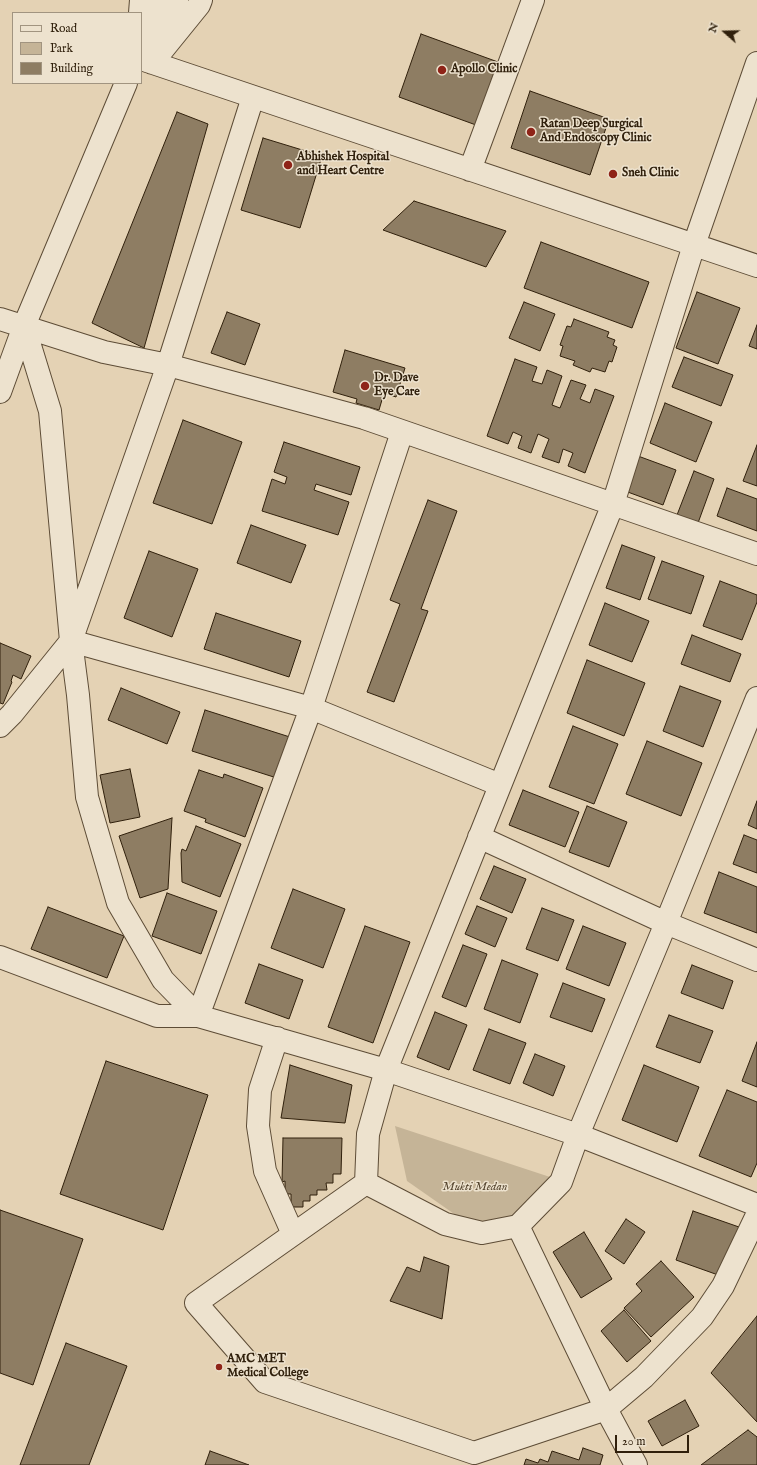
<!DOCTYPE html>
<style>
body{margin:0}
#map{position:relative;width:757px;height:1465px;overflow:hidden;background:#e4d2b4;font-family:"IM FELL English",serif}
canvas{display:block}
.legend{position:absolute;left:12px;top:12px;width:130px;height:72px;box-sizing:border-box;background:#ede2ce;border:1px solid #a19480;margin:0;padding:5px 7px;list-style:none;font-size:12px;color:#30200c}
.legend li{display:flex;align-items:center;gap:8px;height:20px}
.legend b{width:20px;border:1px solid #a19480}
.north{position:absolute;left:705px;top:12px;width:40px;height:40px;-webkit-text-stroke:3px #ede2ce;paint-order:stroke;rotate:290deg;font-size:11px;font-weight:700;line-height:16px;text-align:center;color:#30200c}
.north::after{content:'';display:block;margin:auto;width:14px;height:18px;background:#30200c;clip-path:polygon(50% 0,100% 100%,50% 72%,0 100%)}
.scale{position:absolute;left:615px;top:1435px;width:74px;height:18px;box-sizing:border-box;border:2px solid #30200c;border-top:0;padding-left:5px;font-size:12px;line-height:14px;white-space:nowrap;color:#30200c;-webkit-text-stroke:3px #ede2ce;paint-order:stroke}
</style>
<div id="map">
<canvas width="757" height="1465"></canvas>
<ul class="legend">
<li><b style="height:5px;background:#ede2ce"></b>Road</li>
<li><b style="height:11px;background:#c5b497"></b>Park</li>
<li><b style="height:11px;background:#8e7d63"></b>Building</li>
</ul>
<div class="north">N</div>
<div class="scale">20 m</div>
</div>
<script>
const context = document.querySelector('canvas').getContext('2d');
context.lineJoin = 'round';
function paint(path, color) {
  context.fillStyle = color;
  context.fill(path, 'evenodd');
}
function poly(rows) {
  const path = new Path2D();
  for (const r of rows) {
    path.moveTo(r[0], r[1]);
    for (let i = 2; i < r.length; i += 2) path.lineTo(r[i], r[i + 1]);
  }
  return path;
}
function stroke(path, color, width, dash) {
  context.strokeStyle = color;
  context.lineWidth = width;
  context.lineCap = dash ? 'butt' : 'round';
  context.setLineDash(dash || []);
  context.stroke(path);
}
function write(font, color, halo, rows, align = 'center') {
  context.font = font + ' "IM FELL English",serif';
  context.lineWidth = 3;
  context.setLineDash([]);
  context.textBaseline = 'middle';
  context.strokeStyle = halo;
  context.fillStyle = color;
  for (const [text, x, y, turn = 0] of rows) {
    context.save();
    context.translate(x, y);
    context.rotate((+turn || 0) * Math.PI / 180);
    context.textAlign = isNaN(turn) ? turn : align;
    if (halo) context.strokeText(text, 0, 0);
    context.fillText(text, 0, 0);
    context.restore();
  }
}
paint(poly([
 [395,1126,550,1177,524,1213,470,1225,407,1181]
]), '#c5b497');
const building = poly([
 [421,34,498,62,476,125,399,97,421,34],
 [530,91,609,119,590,175,511,148,530,91],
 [177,112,208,124,144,348,92,323,177,112],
 [263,138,322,156,300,228,241,210,263,138],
 [414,201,506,231,486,267,383,230,414,201],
 [541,242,649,282,632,328,524,288,541,242],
 [697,292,740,308,718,364,676,348,697,292],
 [524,302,555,314,540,351,509,338,524,302],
 [227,312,260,324,245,365,211,353,227,312],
 [574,319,609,332,607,337,615,340,613,345,617,347,612,362,609,361,605,372,592,368,590,372,573,365,575,361,560,356,563,346,560,345,567,326,571,327,574,319],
 [757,325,757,349,749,346,757,325],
 [345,350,405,368,396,397,384,393,379,410,356,403,357,399,333,392,345,350],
 [684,357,733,375,721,406,672,387,684,357],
 [515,359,537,367,532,381,542,384,547,370,562,376,552,405,560,408,571,380,586,385,580,399,590,403,595,389,614,396,585,473,568,466,573,453,563,449,559,463,542,457,549,439,538,434,531,453,518,448,522,436,513,432,508,444,487,436,515,359],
 [665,403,712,422,696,462,650,443,665,403],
 [183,420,242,442,212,524,153,503,183,420],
 [284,442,360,467,351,495,316,484,314,490,349,502,338,535,262,511,272,479,285,484,287,477,274,472,284,442],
 [757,445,757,486,743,481,757,445],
 [638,456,676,470,663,505,625,491,638,456],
 [694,471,714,479,698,523,677,515,694,471],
 [727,488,757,499,757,531,717,516,727,488],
 [428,500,457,511,421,609,428,611,394,702,367,692,400,604,390,600,428,500],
 [251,525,306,545,291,583,237,563,251,525],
 [622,545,655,557,640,600,606,588,622,545],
 [149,551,198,569,172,637,124,618,149,551],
 [662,561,704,576,691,614,648,599,662,561],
 [720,581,757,595,757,602,742,640,703,626,720,581],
 [605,603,649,621,632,662,589,645,605,603],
 [216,613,301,641,289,677,204,649,216,613],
 [692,635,741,654,730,682,681,664,692,635],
 [0,643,31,656,21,679,13,675,11,681,12,682,3,704,0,703,0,643],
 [587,660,645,683,624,736,567,713,587,660],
 [680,686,721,701,703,747,663,731,680,686],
 [121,688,180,712,167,744,108,720,121,688],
 [205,710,293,738,280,779,192,751,205,710],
 [573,726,618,744,594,804,549,787,573,726],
 [647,741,702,763,681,816,626,794,647,741],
 [130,769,140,817,110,823,100,775,130,769],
 [199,770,223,778,224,774,263,788,245,837,205,822,206,819,184,811,199,770],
 [523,790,579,812,565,847,509,825,523,790],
 [757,801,757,829,748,825,757,801],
 [587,806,627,822,609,867,569,852,587,806],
 [172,818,168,889,140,898,119,836,172,818],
 [196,826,241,844,220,897,182,882,181,853,182,849,186,851,196,826],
 [744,835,757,840,757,873,733,864,744,835],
 [494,866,526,879,512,913,480,899,494,866],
 [719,872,757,887,757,933,704,913,719,872],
 [293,889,345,909,323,968,271,948,293,889],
 [167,893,217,911,201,954,152,936,167,893],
 [477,906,507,918,495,947,465,934,477,906],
 [48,907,124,936,107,978,31,949,48,907],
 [542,908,574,920,558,961,526,949,542,908],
 [365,926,410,942,373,1043,328,1027,365,926],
 [583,926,626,943,609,986,566,969,583,926],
 [463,945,487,954,466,1007,442,997,463,945],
 [502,960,538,974,520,1023,484,1009,502,960],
 [259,964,303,980,289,1019,245,1003,259,964],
 [692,965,733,981,723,1009,681,993,692,965],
 [563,983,605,999,592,1032,550,1017,563,983],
 [435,1012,467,1025,449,1070,417,1057,435,1012],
 [669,1015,713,1031,700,1063,656,1047,669,1015],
 [489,1029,526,1043,510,1084,473,1070,489,1029],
 [757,1042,757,1087,742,1081,757,1042],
 [535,1054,565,1066,553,1096,523,1083,535,1054],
 [106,1061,208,1095,163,1230,60,1194,106,1061],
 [290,1065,352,1085,345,1123,281,1118,290,1065],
 [644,1065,699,1087,677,1142,622,1120,644,1065],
 [727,1090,757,1102,757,1163,751,1177,699,1156,727,1090],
 [283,1138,342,1138,341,1174,333,1174,333,1183,326,1183,327,1190,317,1190,317,1195,310,1195,310,1201,303,1201,303,1207,291,1207,291,1194,285,1194,285,1181,282,1182,283,1138],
 [0,1210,83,1239,33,1385,0,1373,0,1210],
 [693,1211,739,1227,721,1276,676,1260,693,1211],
 [626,1219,645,1232,624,1264,605,1251,626,1219],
 [584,1232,612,1279,581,1298,553,1252,584,1232],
 [424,1257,449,1266,442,1319,390,1301,407,1267,420,1272,424,1257],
 [661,1261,694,1297,651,1337,624,1308,642,1291,636,1284,661,1261],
 [624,1310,651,1341,627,1362,601,1331,624,1310],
 [757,1316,757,1422,711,1373,757,1316],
 [66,1343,127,1366,89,1465,20,1465,66,1343],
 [685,1400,699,1426,662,1446,648,1421,685,1400],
 [748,1430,757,1437,757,1465,701,1465,748,1430],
 [583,1448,603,1455,600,1465,524,1465,526,1459,538,1463,540,1459,548,1462,552,1451,579,1460,583,1448],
 [210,1451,249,1465,205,1465,210,1451]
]);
paint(building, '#8e7d63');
stroke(building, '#30200c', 1);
const minor = poly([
 [140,13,141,0],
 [161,41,177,0],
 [141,47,160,0],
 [141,59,757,266],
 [152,63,199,5,201,0],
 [757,63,694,245,613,504,386,1070,368,1134,366,1183,196,1303,265,1382,474,1453,606,1409,644,1377,702,1317,723,1286,757,1215],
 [253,97,168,365,71,641,78,695,87,797,118,903,163,980,198,1016,386,1070,578,1135,757,1205],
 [470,170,533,0],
 [0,319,104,352,168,365,364,418,757,554],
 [0,392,24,326,126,83],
 [71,641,311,708,500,785],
 [0,726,12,714,71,641,50,411,24,326],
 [479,837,666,923,757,960],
 [0,957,157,1016,198,1016,311,708,402,432],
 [277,1038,260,1090,258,1126,265,1171,293,1234],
 [366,1183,445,1224,482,1233,518,1226],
 [636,1465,606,1409,518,1226,561,1182,578,1135,666,923,757,698]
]);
stroke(minor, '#5d4c36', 24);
stroke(minor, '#ede2ce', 22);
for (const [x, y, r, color] of [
 [442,70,5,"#8f2418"],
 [531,132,5,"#8f2418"],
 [288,165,5,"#8f2418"],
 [613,174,5,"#8f2418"],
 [365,386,5,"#8f2418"],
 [219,1367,4,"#8f2418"]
]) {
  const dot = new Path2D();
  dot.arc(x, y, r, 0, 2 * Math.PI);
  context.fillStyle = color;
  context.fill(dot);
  stroke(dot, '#ede2ce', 1.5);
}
write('bold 12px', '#30200c', '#ede2ce', [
 ["Apollo Clinic",451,70],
 ["Ratan Deep Surgical",540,125],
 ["And Endoscopy Clinic",540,139],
 ["Abhishek Hospital",297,158],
 ["and Heart Centre",297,172],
 ["Sneh Clinic",622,174],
 ["Dr. Dave",374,379],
 ["Eye Care",374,393],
 ["AMC MET",227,1360],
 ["Medical College",227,1374]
], 'left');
write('italic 12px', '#55452f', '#ede2ce', [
 ["Mukti Medan",475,1188]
]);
</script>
